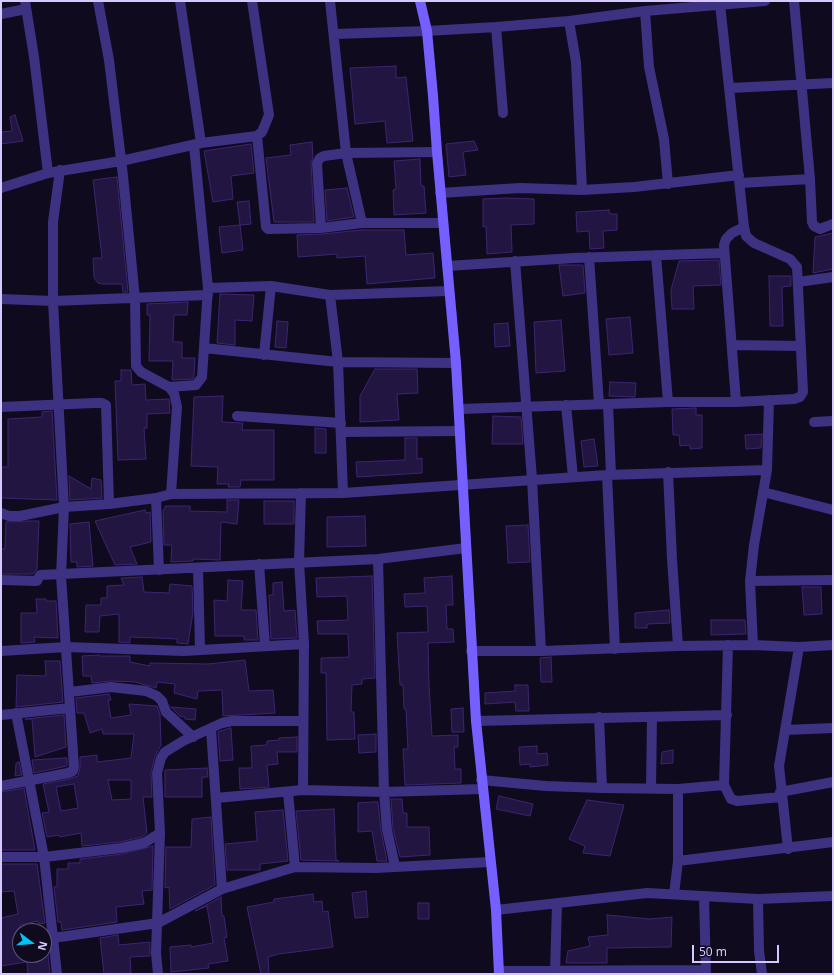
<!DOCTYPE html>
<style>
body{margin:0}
#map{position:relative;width:834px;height:975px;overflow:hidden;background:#100a1f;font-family:"Noto Sans",sans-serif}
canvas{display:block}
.frame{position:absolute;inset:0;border:2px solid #d5c9ff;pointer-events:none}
.north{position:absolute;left:12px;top:923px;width:40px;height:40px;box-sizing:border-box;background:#100a1f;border:1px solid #5f5679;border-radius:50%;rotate:106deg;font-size:11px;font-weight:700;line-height:16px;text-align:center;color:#d5c9ff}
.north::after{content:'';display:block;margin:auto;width:14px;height:18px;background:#00c1f4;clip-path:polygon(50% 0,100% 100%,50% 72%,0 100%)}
.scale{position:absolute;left:692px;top:945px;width:87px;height:18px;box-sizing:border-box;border:2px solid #d5c9ff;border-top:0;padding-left:5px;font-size:12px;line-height:14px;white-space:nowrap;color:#d5c9ff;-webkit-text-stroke:3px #100a1f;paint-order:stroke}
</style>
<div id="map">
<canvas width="834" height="975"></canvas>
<div class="frame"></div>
<div class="north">N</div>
<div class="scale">50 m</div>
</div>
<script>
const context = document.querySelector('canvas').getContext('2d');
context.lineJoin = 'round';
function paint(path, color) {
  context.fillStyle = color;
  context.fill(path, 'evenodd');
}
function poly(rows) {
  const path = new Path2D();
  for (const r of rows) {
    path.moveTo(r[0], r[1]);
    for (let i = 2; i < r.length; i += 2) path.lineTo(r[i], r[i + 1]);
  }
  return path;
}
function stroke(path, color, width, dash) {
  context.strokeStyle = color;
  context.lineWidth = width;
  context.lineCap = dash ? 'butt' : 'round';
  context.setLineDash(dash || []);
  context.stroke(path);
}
const building = poly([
 [396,66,396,78,406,77,413,141,387,143,385,121,355,124,350,68,396,66],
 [15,115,23,141,1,144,1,132,12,131,10,117,15,115],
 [474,141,478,150,463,152,466,175,449,177,446,144,474,141],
 [312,142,313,157,311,163,314,222,274,222,266,158,291,155,290,145,312,142],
 [251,144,254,173,231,176,233,199,213,202,204,151,251,144],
 [420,159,421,186,424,186,426,213,394,215,393,190,396,189,394,161,420,159],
 [117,177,128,292,123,292,122,284,103,284,98,283,94,278,93,258,102,258,93,180,117,177],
 [347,188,354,217,327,221,325,190,347,188],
 [507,198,534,199,534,224,511,225,512,252,487,254,486,226,483,227,483,199,507,198],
 [249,201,251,224,240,225,237,202,249,201],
 [609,210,610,214,617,214,617,230,603,231,604,248,590,249,589,231,577,232,576,212,609,210],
 [240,225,243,250,222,253,219,227,240,225],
 [362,230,404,230,406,255,433,253,435,278,367,284,365,256,337,258,337,254,298,257,297,235,322,234,362,230],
 [833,233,833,269,813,273,815,237,833,233],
 [719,260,721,285,693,286,694,309,672,309,671,290,679,261,719,260],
 [559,265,583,265,585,293,563,296,559,265],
 [769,276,791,276,791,286,782,287,783,326,770,326,769,276],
 [220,294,254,295,252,321,235,320,235,345,217,343,220,294],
 [188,302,187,315,174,315,173,342,182,342,182,358,195,358,194,376,193,379,172,380,173,361,149,361,150,315,147,315,147,304,188,302],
 [630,317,633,353,609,355,606,319,630,317],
 [561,320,565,371,536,373,534,322,561,320],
 [277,321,288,322,286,348,275,347,277,321],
 [508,323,510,346,495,347,494,324,508,323],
 [375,369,417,369,418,393,397,394,399,420,360,422,360,396,375,369],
 [121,370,131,370,132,385,145,384,146,400,169,399,170,413,147,414,147,428,144,428,146,459,118,460,115,381,121,381,121,370],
 [610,382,636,383,635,397,609,396,610,382],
 [223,396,222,422,243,423,242,430,274,430,274,480,241,480,240,487,228,487,229,484,217,484,218,467,191,466,194,397,223,396],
 [696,408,696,415,702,415,702,448,690,449,690,445,680,446,679,435,673,435,672,409,696,408],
 [52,411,57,500,1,498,1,467,8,467,8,419,42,417,42,412,52,411],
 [493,416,521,417,523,444,492,444,493,416],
 [315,428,326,429,326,453,315,453,315,428],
 [762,434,761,448,746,449,745,435,762,434],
 [405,438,417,438,417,459,422,458,422,473,357,477,356,462,405,460,405,438],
 [594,439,598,466,584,467,581,441,594,439],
 [69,476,91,489,92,478,101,480,102,498,70,500,69,476],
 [227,500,239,500,237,524,221,522,220,560,193,559,193,561,171,562,172,545,164,545,163,510,165,509,165,506,190,506,190,511,227,512,227,500],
 [264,501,294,501,294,524,264,524,264,501],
 [145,510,146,513,150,512,151,542,130,547,137,564,115,565,95,521,145,510],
 [365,516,366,546,327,547,327,517,365,516],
 [30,521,39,521,37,569,33,574,1,574,1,549,5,549,6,522,30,521],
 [89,522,93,566,77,567,77,562,71,562,70,524,89,522],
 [528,525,530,562,508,563,506,526,528,525],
 [372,576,375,678,362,679,362,684,352,685,351,712,354,712,355,739,327,740,326,673,321,673,321,658,349,657,348,634,318,634,317,621,348,620,347,596,317,597,316,578,372,576],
 [452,576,453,605,446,605,447,629,453,629,454,642,428,643,429,684,432,736,458,735,458,747,454,747,455,769,461,769,461,783,405,785,403,749,408,749,406,709,404,709,403,685,400,685,397,633,428,632,427,606,405,607,404,594,425,593,424,578,452,576],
 [142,577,144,592,169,593,170,584,192,586,193,612,188,644,177,643,177,639,157,638,130,637,130,643,119,642,119,614,100,616,99,632,85,632,86,605,101,605,101,598,107,598,107,586,124,585,121,578,142,577],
 [228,580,243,581,241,610,256,610,258,640,244,640,244,636,215,636,214,600,227,601,228,580],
 [282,582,284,611,295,610,297,638,271,639,269,595,273,595,273,583,282,582],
 [802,587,821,587,822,614,804,615,802,587],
 [36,599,46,599,46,601,56,601,58,638,34,637,35,642,21,643,21,613,37,613,36,599],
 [669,610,670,623,647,624,647,628,635,628,635,613,669,610],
 [711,620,745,620,746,634,711,635,711,620],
 [99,655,99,656,130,656,130,662,150,666,150,663,208,664,245,660,249,691,273,690,275,713,223,716,222,690,198,691,197,699,174,693,175,684,157,682,156,688,135,682,112,681,92,683,91,676,83,676,82,656,99,655],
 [551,657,552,682,541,682,540,658,551,657],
 [45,661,60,661,63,702,16,707,17,675,46,676,45,661],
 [515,685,528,685,529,711,516,711,515,702,485,704,485,693,515,691,515,685],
 [109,694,111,700,108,700,111,718,131,715,129,704,157,706,160,714,161,745,155,756,151,772,152,797,143,797,147,833,142,837,120,842,82,846,81,833,60,837,59,835,47,837,42,813,49,812,43,784,69,779,78,776,80,768,80,757,97,755,97,762,131,758,134,734,103,734,102,729,90,733,84,713,77,713,76,698,109,694],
 [108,780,131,780,131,799,112,800,108,780],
 [74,784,78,808,61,811,56,787,74,784],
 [171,707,196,709,195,720,185,719,185,717,180,716,171,707],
 [463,708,464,732,452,732,451,709,463,708],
 [64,715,66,747,35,757,32,719,25,719,64,715],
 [230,728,231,728,233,760,220,761,218,732,230,728],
 [376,734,376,752,359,753,358,735,376,734],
 [297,737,297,752,277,752,278,764,267,765,269,787,240,789,239,768,252,768,251,746,267,745,267,741,279,740,279,738,297,737],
 [537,746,537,754,547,753,548,765,530,767,530,764,520,765,519,747,537,746],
 [673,750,673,763,661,764,662,752,673,750],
 [65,758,67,758,67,766,34,773,32,760,65,758],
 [19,762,22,775,15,776,16,763,19,762],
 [207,768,208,777,202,777,202,797,165,797,165,770,207,768],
 [24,788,35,850,1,850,1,792,24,788],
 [499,796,533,804,530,816,496,809,499,796],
 [391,799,402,799,403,813,407,813,407,827,429,827,430,855,400,857,393,829,391,799],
 [587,800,624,805,610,856,583,853,585,846,569,839,587,800],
 [374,802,378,802,381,831,387,861,377,861,372,831,358,832,358,803,374,802],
 [334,809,336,860,339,861,301,860,296,811,334,809],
 [283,810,288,861,260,864,260,870,227,870,225,844,257,841,255,812,283,810],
 [211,817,215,885,170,909,169,887,165,888,166,847,191,847,192,819,211,817],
 [153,846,152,890,142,891,144,904,116,907,117,922,62,930,61,922,58,922,54,887,57,886,57,869,68,869,68,863,80,863,80,859,122,854,153,846],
 [1,864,37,864,45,923,39,924,38,921,20,925,20,955,44,955,44,935,46,935,50,974,28,974,27,962,1,966,1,918,18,914,14,891,1,892,1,864],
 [366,891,368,917,355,918,352,893,366,891],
 [313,894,314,902,322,901,323,912,328,911,333,947,279,954,268,957,269,974,261,974,247,907,274,902,274,899,313,894],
 [221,897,222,916,224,916,227,937,224,938,228,961,208,964,209,968,171,972,170,947,191,945,191,947,213,943,207,906,195,911,221,897],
 [418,903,429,903,429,919,418,919,418,903],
 [607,915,650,919,672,917,671,947,607,948,607,963,566,963,568,951,590,946,588,937,608,935,607,915],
 [118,935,119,945,150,942,150,956,130,957,131,974,104,974,100,938,118,935]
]);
paint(building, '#231542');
stroke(building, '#3c2570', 1);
stroke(poly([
 [25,1,34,57,48,173],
 [98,1,109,60,123,176,135,299,136,366,141,372,169,387,174,393,177,407,171,494],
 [180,1,201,143],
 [252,1,269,115,262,132,257,136],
 [330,1,346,153,362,223],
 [794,1,810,179,812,222,814,226,820,229,833,224],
 [645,11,649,67,664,139,668,184],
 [1,14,26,9],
 [569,21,576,62,582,190],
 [496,27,503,113],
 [334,34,427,31,496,27,569,21,645,11,765,1],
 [730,88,833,83],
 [740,183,810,179],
 [1,188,48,173,121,161,201,143,257,136,266,227,268,229,321,228,362,223,443,223],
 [440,193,520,188,582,190,634,187,739,175],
 [321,228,317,163,320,158,324,156,346,153,437,152],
 [656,255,668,402],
 [589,257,599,404],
 [515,261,532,479,541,651],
 [447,266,574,258,724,253],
 [798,282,833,277],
 [208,288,271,286,330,295,449,291],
 [330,295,338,362,456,363],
 [1,299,53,301,208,295],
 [732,345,801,346],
 [204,348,338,362,343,493],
 [264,355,271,286],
 [169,387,196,385,202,377,208,288,194,145],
 [736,402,724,245,726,239,732,233,744,227],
 [608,404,611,475],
 [566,405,573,477],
 [1,407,94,403,102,403,106,405,109,504],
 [460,409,668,402,736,402,794,399,800,397,803,392,797,267,790,259,754,243,746,236,744,227,720,4],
 [237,416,341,423],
 [814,422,833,421],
 [341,432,460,431],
 [767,470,769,400],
 [668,472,672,559,678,646],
 [607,475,615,649],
 [763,492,833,510],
 [301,493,299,562,304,644,303,790],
 [156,498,159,570],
 [1,513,9,516,20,516,64,507,109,504,156,498,171,494,343,493,607,475,767,470,754,545,750,581,753,645],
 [378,559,384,792,387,830,395,866],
 [259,564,265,645],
 [198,568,200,649],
 [1,580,37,581,40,575,378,559,466,548],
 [750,581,833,580],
 [728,645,724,785,731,799,737,801,781,797],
 [1,651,66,647,184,651,304,644],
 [471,651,541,651,678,646,753,645,799,647,833,645],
 [70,692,111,687,146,691,157,696,162,701,166,712,193,737],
 [16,713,44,857,57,974],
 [1,715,70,708],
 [599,717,602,788],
 [476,721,727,715],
 [211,729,222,889],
 [785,730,833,728],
 [481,780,546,786,602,788,678,789,724,785],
 [1,786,68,773,73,771,74,767,61,576,64,507,53,301,53,222,60,170],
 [651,789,652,717],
 [288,792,295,867],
 [780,792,833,782],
 [216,798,303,790,384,792,482,789],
 [788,849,779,766,799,647],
 [1,857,44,857,121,848,144,843,160,833],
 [678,861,833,842],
 [674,894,678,861,678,789],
 [704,896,706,974],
 [758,899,759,951,762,974],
 [496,910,647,893,758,899,833,896],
 [53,938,158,923,222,889,295,867,376,868,490,862],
 [499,971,706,970],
 [158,974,156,953,160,833,157,773,161,758,165,752,183,741,222,723,232,721,302,721],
 [555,974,557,903]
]), '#3d3182', 10);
stroke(poly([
 [420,1,427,31,433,96,437,152,456,363,476,721,496,910,499,974]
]), '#7560ff', 10);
</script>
